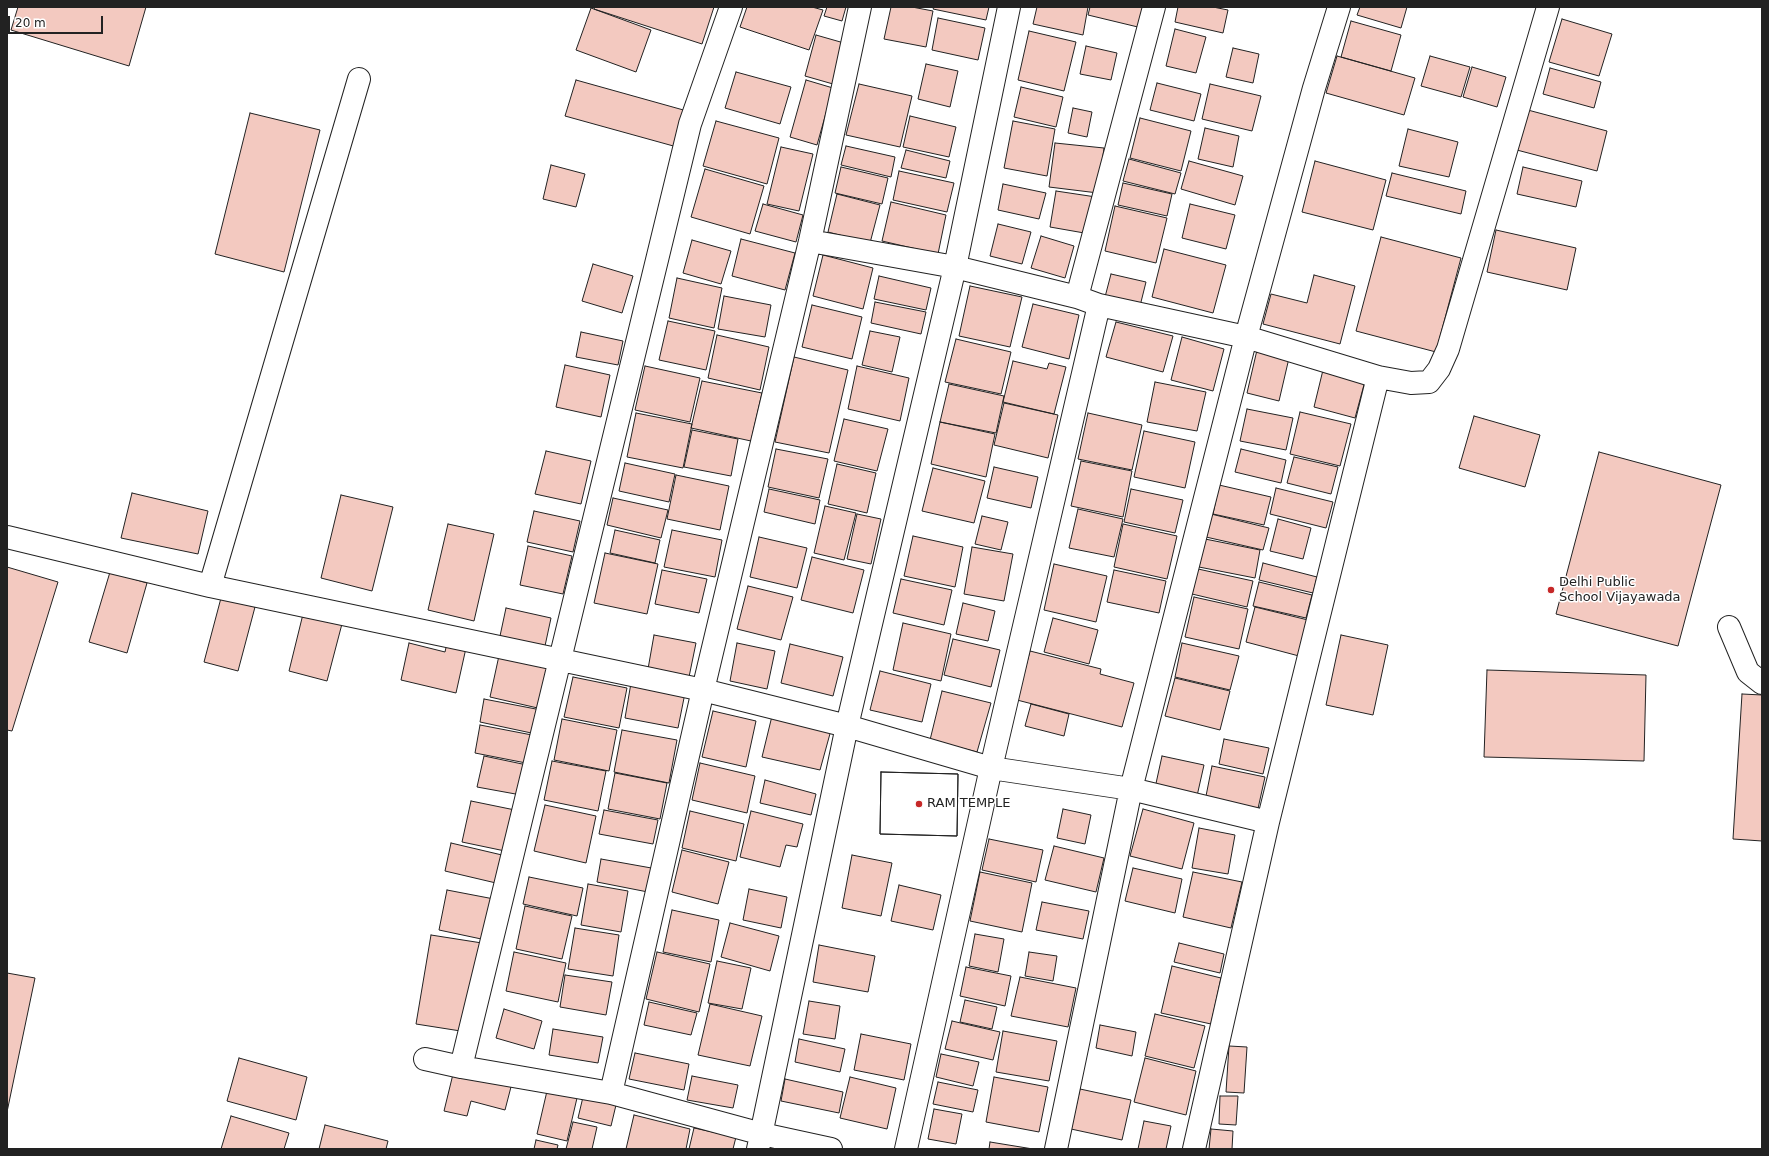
<!DOCTYPE html>
<style>
body{margin:0}
#map{position:relative;width:1769px;height:1156px;overflow:hidden;background:#fff;font-family:"DejaVu Sans",sans-serif}
canvas{display:block}
.frame{position:absolute;inset:0;border:8px solid #222;pointer-events:none}
.scale{position:absolute;left:8px;top:16px;width:95px;height:18px;box-sizing:border-box;border:2px solid #222;border-top:0;padding-left:5px;font-size:12px;line-height:14px;white-space:nowrap;color:#222;-webkit-text-stroke:3px #fff;paint-order:stroke}
</style>
<div id="map">
<canvas width="1769" height="1156"></canvas>
<div class="frame"></div>
<div class="scale">20 m</div>
</div>
<script>
const context = document.querySelector('canvas').getContext('2d');
context.lineJoin = 'round';
function paint(path, color) {
  context.fillStyle = color;
  context.fill(path, 'evenodd');
}
function poly(rows) {
  const path = new Path2D();
  for (const r of rows) {
    path.moveTo(r[0], r[1]);
    for (let i = 2; i < r.length; i += 2) path.lineTo(r[i], r[i + 1]);
  }
  return path;
}
function stroke(path, color, width, dash) {
  context.strokeStyle = color;
  context.lineWidth = width;
  context.lineCap = dash ? 'butt' : 'round';
  context.setLineDash(dash || []);
  context.stroke(path);
}
function write(font, color, halo, rows, align = 'center') {
  context.font = font + ' "DejaVu Sans",sans-serif';
  context.lineWidth = 3;
  context.setLineDash([]);
  context.textBaseline = 'middle';
  context.strokeStyle = halo;
  context.fillStyle = color;
  for (const [text, x, y, turn = 0] of rows) {
    context.save();
    context.translate(x, y);
    context.rotate((+turn || 0) * Math.PI / 180);
    context.textAlign = isNaN(turn) ? turn : align;
    if (halo) context.strokeText(text, 0, 0);
    context.fillText(text, 0, 0);
    context.restore();
  }
}
const building = poly([
 [18,7,146,7,129,66,11,30,18,7],
 [595,7,714,7,702,44,594,9,595,7],
 [747,7,812,7,823,10,809,50,740,27,747,7],
 [827,7,846,7,842,21,824,16,827,7],
 [891,7,912,7,933,11,926,47,884,39,891,7],
 [934,7,989,7,986,20,933,9,934,7],
 [1037,7,1088,7,1083,35,1033,24,1037,7],
 [1090,7,1148,7,1142,28,1088,15,1090,7],
 [1178,7,1213,7,1228,10,1223,33,1175,22,1178,7],
 [1360,7,1407,7,1401,28,1357,15,1360,7],
 [591,8,651,30,636,72,576,50,591,8],
 [938,18,985,28,978,60,932,50,938,18],
 [1562,19,1612,34,1599,76,1549,62,1562,19],
 [1351,21,1401,35,1391,71,1341,57,1351,21],
 [1175,29,1206,37,1196,73,1166,66,1175,29],
 [1029,31,1076,42,1064,91,1018,80,1029,31],
 [816,35,844,43,833,84,805,76,816,35],
 [1086,46,1117,53,1111,80,1080,74,1086,46],
 [1233,48,1259,54,1253,83,1226,77,1233,48],
 [1337,56,1415,78,1404,115,1326,93,1337,56],
 [1430,56,1470,67,1461,97,1421,86,1430,56],
 [926,64,958,71,950,107,918,99,926,64],
 [1472,67,1506,77,1497,107,1463,97,1472,67],
 [1550,68,1601,82,1594,108,1543,94,1550,68],
 [736,72,791,87,780,124,725,108,736,72],
 [576,80,687,111,677,147,565,116,576,80],
 [806,80,833,88,817,145,790,137,806,80],
 [1157,83,1201,94,1194,121,1150,110,1157,83],
 [859,84,912,96,900,147,846,135,859,84],
 [1210,84,1261,96,1252,131,1202,119,1210,84],
 [1021,87,1063,97,1056,127,1014,117,1021,87],
 [1073,108,1092,112,1087,137,1068,133,1073,108],
 [1524,109,1607,131,1597,171,1513,149,1524,109],
 [250,113,320,130,284,272,215,254,250,113],
 [910,116,956,127,949,157,903,147,910,116],
 [1140,118,1191,131,1181,171,1130,158,1140,118],
 [716,121,779,138,767,184,703,166,716,121],
 [1013,121,1055,129,1047,176,1004,168,1013,121],
 [1205,128,1239,136,1233,167,1198,159,1205,128],
 [1408,129,1458,142,1449,177,1399,166,1408,129],
 [1055,143,1104,148,1098,193,1049,187,1055,143],
 [846,146,895,157,891,177,841,165,846,146],
 [781,147,813,154,799,211,767,204,781,147],
 [906,150,950,161,946,178,901,168,906,150],
 [1129,159,1181,173,1175,194,1123,181,1129,159],
 [1189,161,1243,176,1235,205,1181,189,1189,161],
 [1315,161,1386,180,1373,230,1302,212,1315,161],
 [551,165,585,174,576,207,543,199,551,165],
 [841,167,888,178,882,204,835,193,841,167],
 [1523,167,1582,181,1576,207,1517,194,1523,167],
 [705,169,764,186,750,234,691,217,705,169],
 [899,171,954,183,947,212,893,200,899,171],
 [1392,173,1466,191,1461,214,1386,196,1392,173],
 [1123,183,1172,194,1167,216,1118,205,1123,183],
 [1003,184,1046,193,1039,219,998,210,1003,184],
 [1056,191,1096,197,1090,234,1050,227,1056,191],
 [837,194,880,205,870,243,828,232,837,194],
 [891,202,946,215,938,254,882,241,891,202],
 [763,204,803,215,796,242,755,231,763,204],
 [1190,204,1235,215,1226,249,1182,238,1190,204],
 [1115,206,1167,218,1156,263,1105,251,1115,206],
 [998,224,1031,232,1022,264,990,256,998,224],
 [1496,230,1576,248,1567,290,1487,272,1496,230],
 [1041,236,1074,246,1065,278,1031,268,1041,236],
 [1381,237,1461,258,1436,352,1356,331,1381,237],
 [741,239,795,253,785,290,732,276,741,239],
 [692,240,731,251,721,284,683,273,692,240],
 [1164,249,1226,265,1213,313,1152,297,1164,249],
 [823,255,873,268,863,309,813,296,823,255],
 [593,264,633,276,622,313,582,301,593,264],
 [1111,274,1146,282,1140,306,1105,297,1111,274],
 [1314,275,1355,286,1340,344,1263,324,1271,294,1307,303,1314,275],
 [879,276,931,288,926,310,874,299,879,276],
 [677,278,722,288,714,328,669,318,677,278],
 [970,286,1022,297,1010,347,959,336,970,286],
 [724,296,771,305,765,337,718,329,724,296],
 [875,302,926,312,921,334,871,323,875,302],
 [1033,304,1079,315,1069,359,1022,347,1033,304],
 [812,305,862,317,852,359,802,347,812,305],
 [668,321,715,331,706,370,659,360,668,321],
 [1116,322,1173,336,1163,372,1106,357,1116,322],
 [870,331,900,337,892,372,862,365,870,331],
 [581,332,623,341,618,365,576,357,581,332],
 [717,335,769,347,760,390,708,378,717,335],
 [1182,337,1224,349,1213,391,1171,380,1182,337],
 [956,339,1011,352,1001,394,945,382,956,339],
 [1257,350,1289,358,1279,401,1247,393,1257,350],
 [794,357,848,370,829,453,775,442,794,357],
 [1013,361,1047,369,1049,363,1066,367,1054,414,1003,402,1013,361],
 [565,365,610,375,601,417,556,407,565,365],
 [645,366,700,378,690,422,635,410,645,366],
 [857,366,909,378,900,421,848,409,857,366],
 [1323,370,1365,381,1355,418,1314,407,1323,370],
 [702,381,762,393,751,441,691,428,702,381],
 [1155,382,1206,392,1197,431,1147,422,1155,382],
 [949,384,1004,396,996,433,940,422,949,384],
 [1004,403,1058,415,1048,458,994,445,1004,403],
 [1247,409,1293,418,1286,450,1240,441,1247,409],
 [1300,412,1351,424,1340,466,1290,454,1300,412],
 [636,413,692,424,683,468,627,457,636,413],
 [1088,413,1142,425,1132,470,1078,459,1088,413],
 [1474,416,1540,435,1525,487,1459,468,1474,416],
 [844,419,888,429,877,471,834,461,844,419],
 [940,422,995,434,986,477,931,464,940,422],
 [692,430,738,439,731,476,684,467,692,430],
 [1144,431,1195,442,1185,488,1134,477,1144,431],
 [776,449,828,459,819,498,768,487,776,449],
 [1241,449,1286,460,1281,483,1235,472,1241,449],
 [546,451,591,461,581,504,535,494,546,451],
 [1599,452,1721,485,1678,646,1556,614,1599,452],
 [1294,457,1338,467,1331,494,1287,483,1294,457],
 [1081,461,1132,471,1123,517,1071,506,1081,461],
 [625,463,675,474,669,502,619,491,625,463],
 [837,464,876,473,867,513,828,504,837,464],
 [994,467,1038,477,1031,508,987,498,994,467],
 [933,468,985,481,974,523,922,511,933,468],
 [676,475,729,486,720,530,667,519,676,475],
 [1219,485,1271,497,1264,525,1213,514,1219,485],
 [1276,488,1333,502,1326,528,1270,514,1276,488],
 [769,489,820,500,815,524,764,512,769,489],
 [1131,489,1183,500,1175,533,1124,522,1131,489],
 [132,493,208,511,198,554,121,538,132,493],
 [341,495,393,507,372,591,321,578,341,495],
 [613,498,668,510,661,538,607,525,613,498],
 [825,506,856,513,844,560,814,553,825,506],
 [1078,509,1123,519,1114,557,1069,548,1078,509],
 [534,511,580,521,573,552,527,542,534,511],
 [857,514,881,519,871,564,847,559,857,514],
 [1211,514,1269,528,1263,550,1206,537,1211,514],
 [982,516,1008,522,1001,550,975,544,982,516],
 [1278,519,1311,528,1303,559,1270,551,1278,519],
 [448,524,494,534,474,621,428,610,448,524],
 [1123,524,1177,536,1167,579,1114,567,1123,524],
 [615,530,660,540,655,563,610,553,615,530],
 [672,530,722,540,715,577,664,567,672,530],
 [913,536,963,547,955,587,904,576,913,536],
 [759,537,807,548,797,588,750,577,759,537],
 [1205,539,1260,550,1255,578,1199,567,1205,539],
 [528,546,572,556,563,594,520,585,528,546],
 [972,547,1013,554,1004,601,964,594,972,547],
 [605,553,658,564,647,614,594,603,605,553],
 [812,557,864,570,853,613,801,600,812,557],
 [1263,563,1317,577,1313,593,1259,580,1263,563],
 [1054,564,1107,576,1096,622,1044,610,1054,564],
 [7,567,58,582,12,731,7,730,7,567],
 [1198,569,1253,581,1247,607,1192,594,1198,569],
 [662,570,707,579,699,613,655,604,662,570],
 [1114,570,1166,581,1159,613,1107,602,1114,570],
 [110,572,147,583,127,653,89,642,110,572],
 [901,579,952,590,944,625,893,613,901,579],
 [1259,582,1312,595,1306,618,1253,606,1259,582],
 [748,586,793,597,781,640,737,629,748,586],
 [1194,597,1248,609,1239,649,1185,637,1194,597],
 [221,598,255,607,238,671,204,662,221,598],
 [963,603,995,611,988,641,956,634,963,603],
 [1255,607,1308,620,1299,656,1246,642,1255,607],
 [506,608,551,618,545,646,500,636,506,608],
 [304,610,343,620,327,681,289,671,304,610],
 [1053,618,1098,630,1089,664,1044,652,1053,618],
 [903,623,951,634,941,681,893,670,903,623],
 [654,635,696,643,689,677,648,669,654,635],
 [1341,635,1388,645,1373,715,1326,705,1341,635],
 [953,639,1000,650,991,687,944,675,953,639],
 [409,643,445,652,447,643,466,648,456,693,401,680,409,643],
 [737,643,775,651,767,689,730,681,737,643],
 [1182,643,1239,656,1230,690,1175,677,1182,643],
 [790,644,843,657,833,696,781,683,790,644],
 [500,651,552,663,542,709,490,697,500,651],
 [1030,651,1101,669,1100,674,1134,683,1122,727,1017,700,1030,651],
 [1487,670,1646,675,1644,761,1484,757,1487,670],
 [880,671,931,684,922,722,870,710,880,671],
 [573,677,627,688,619,728,564,717,573,677],
 [1175,678,1230,691,1220,730,1165,716,1175,678],
 [631,683,685,693,678,728,625,718,631,683],
 [942,691,991,703,977,752,930,740,942,691],
 [1742,694,1762,695,1762,841,1733,839,1742,694],
 [484,699,541,710,536,734,480,722,484,699],
 [1031,704,1069,714,1064,736,1025,726,1031,704],
 [713,711,756,721,746,767,702,757,713,711],
 [772,716,831,730,820,770,762,757,772,716],
 [562,719,617,730,609,771,554,760,562,719],
 [480,725,532,735,526,763,475,753,480,725],
 [622,730,677,740,669,783,614,772,622,730],
 [1224,739,1269,748,1263,774,1219,764,1224,739],
 [484,756,527,765,521,795,477,787,484,756],
 [1162,756,1204,765,1197,796,1155,788,1162,756],
 [552,761,606,771,598,811,544,800,552,761],
 [700,763,755,776,747,813,692,800,700,763],
 [1212,766,1265,777,1257,813,1205,801,1212,766],
 [881,772,958,774,957,836,880,834,881,772],
 [881,772,958,774,957,836,880,834,881,772],
 [615,773,667,783,660,819,608,809,615,773],
 [765,780,816,794,811,815,760,803,765,780],
 [471,801,515,810,505,851,462,842,471,801],
 [545,805,596,816,586,863,534,851,545,805],
 [1063,809,1091,815,1085,844,1057,838,1063,809],
 [1143,809,1194,823,1182,869,1130,856,1143,809],
 [604,810,658,820,653,844,599,834,604,810],
 [690,811,744,824,736,861,682,848,690,811],
 [751,811,803,824,797,847,786,845,780,867,740,857,751,811],
 [1199,828,1235,835,1228,874,1192,868,1199,828],
 [989,839,1043,850,1036,882,982,870,989,839],
 [451,843,502,855,496,883,445,871,451,843],
 [1054,846,1104,858,1096,892,1045,880,1054,846],
 [682,850,729,862,718,904,672,892,682,850],
 [852,855,892,863,881,916,842,908,852,855],
 [601,859,657,869,653,893,597,882,601,859],
 [1133,868,1182,879,1175,913,1125,901,1133,868],
 [980,872,1032,883,1022,932,970,921,980,872],
 [1193,872,1242,882,1231,928,1183,917,1193,872],
 [529,877,583,888,577,916,523,904,529,877],
 [588,884,628,891,621,932,581,925,588,884],
 [899,885,941,895,933,930,891,921,899,885],
 [749,889,787,897,781,928,743,920,749,889],
 [447,890,494,899,486,940,439,930,447,890],
 [1042,902,1089,911,1083,939,1036,930,1042,902],
 [525,906,572,916,562,959,516,949,525,906],
 [672,910,719,920,711,962,663,952,672,910],
 [730,923,779,936,770,971,721,957,730,923],
 [575,928,619,935,613,976,568,969,575,928],
 [975,934,1004,939,998,972,969,966,975,934],
 [431,935,482,943,467,1032,416,1024,431,935],
 [1179,943,1224,954,1220,973,1174,962,1179,943],
 [819,945,875,956,868,992,813,982,819,945],
 [514,952,566,963,558,1002,506,991,514,952],
 [657,952,710,964,699,1012,646,999,657,952],
 [1029,952,1057,956,1053,981,1025,976,1029,952],
 [717,961,751,968,742,1009,708,1003,717,961],
 [1172,966,1221,978,1211,1024,1161,1013,1172,966],
 [966,967,1011,976,1005,1006,960,996,966,967],
 [7,973,35,978,7,1112,7,973],
 [565,975,612,982,606,1015,560,1007,565,975],
 [1020,977,1076,988,1068,1027,1011,1016,1020,977],
 [965,1000,997,1007,992,1029,960,1022,965,1000],
 [809,1001,840,1006,835,1039,803,1034,809,1001],
 [649,1002,697,1013,691,1035,644,1025,649,1002],
 [710,1004,762,1016,750,1066,698,1055,710,1004],
 [504,1009,542,1021,534,1049,496,1038,504,1009],
 [1155,1014,1205,1026,1194,1068,1145,1056,1155,1014],
 [952,1021,1000,1032,993,1060,945,1049,952,1021],
 [1100,1025,1136,1032,1132,1056,1096,1048,1100,1025],
 [553,1029,603,1037,598,1063,549,1055,553,1029],
 [1003,1031,1057,1041,1049,1081,996,1072,1003,1031],
 [861,1034,911,1044,904,1080,854,1070,861,1034],
 [799,1039,845,1049,840,1072,795,1062,799,1039],
 [1229,1046,1247,1047,1244,1093,1226,1092,1229,1046],
 [635,1053,689,1064,684,1090,629,1079,635,1053],
 [941,1054,979,1062,973,1086,936,1077,941,1054],
 [239,1058,307,1077,296,1120,227,1101,239,1058],
 [1145,1058,1196,1071,1186,1115,1134,1102,1145,1058],
 [454,1070,512,1083,505,1110,471,1101,467,1116,444,1111,454,1070],
 [692,1076,738,1085,733,1108,687,1100,692,1076],
 [850,1077,896,1088,887,1129,840,1118,850,1077],
 [994,1077,1048,1087,1039,1132,986,1122,994,1077],
 [785,1079,843,1092,839,1113,781,1101,785,1079],
 [938,1082,978,1090,973,1112,933,1104,938,1082],
 [1080,1089,1131,1100,1122,1140,1071,1129,1080,1089],
 [547,1091,577,1098,567,1141,537,1134,547,1091],
 [1220,1096,1238,1096,1236,1125,1219,1124,1220,1096],
 [583,1097,616,1105,611,1126,578,1118,583,1097],
 [934,1109,962,1114,956,1144,928,1139,934,1109],
 [634,1115,690,1129,686,1149,626,1149,634,1115],
 [231,1116,289,1133,284,1149,221,1149,231,1116],
 [1144,1121,1171,1126,1166,1149,1138,1149,1144,1121],
 [573,1122,597,1127,592,1149,566,1149,573,1122],
 [325,1125,388,1141,386,1149,319,1149,325,1125],
 [694,1128,736,1137,733,1149,689,1149,694,1128],
 [1211,1129,1233,1131,1232,1149,1209,1149,1211,1129],
 [536,1140,558,1145,557,1149,534,1149,536,1140],
 [990,1142,1033,1149,989,1149,990,1142]
]);
paint(building, '#f3c9c0');
stroke(building, '#222', 1);
const minor = poly([
 [359,79,210,586,703,690,847,726,991,768,1131,789,1268,822],
 [810,241,955,267,1077,297,1099,305,1246,337,1378,377,1411,383,1429,382,1439,369,1448,349,1548,7],
 [1077,297,1154,7],
 [7,537,210,586],
 [1729,627,1748,672,1762,683],
 [425,1059,461,1067,611,1093,762,1134,831,1149],
 [461,1067,690,124,731,7],
 [611,1093,703,690,810,241,860,7],
 [758,1149,847,726,955,267,1009,7],
 [906,1149,991,768,1099,305],
 [1056,1149,1131,789,1246,337,1314,88,1339,7],
 [1194,1149,1268,822,1378,377]
]);
stroke(minor, '#222', 24);
stroke(minor, '#fff', 22);
for (const [x, y, r, color] of [
 [1551,590,4,"#c62828"],
 [919,804,4,"#c62828"]
]) {
  const dot = new Path2D();
  dot.arc(x, y, r, 0, 2 * Math.PI);
  context.fillStyle = color;
  context.fill(dot);
  stroke(dot, '#fff', 1.5);
}
write('13px', '#222', '#fff', [
 ["Delhi Public",1559,583],
 ["School Vijayawada",1559,598],
 ["RAM TEMPLE",927,804]
], 'left');
</script>
